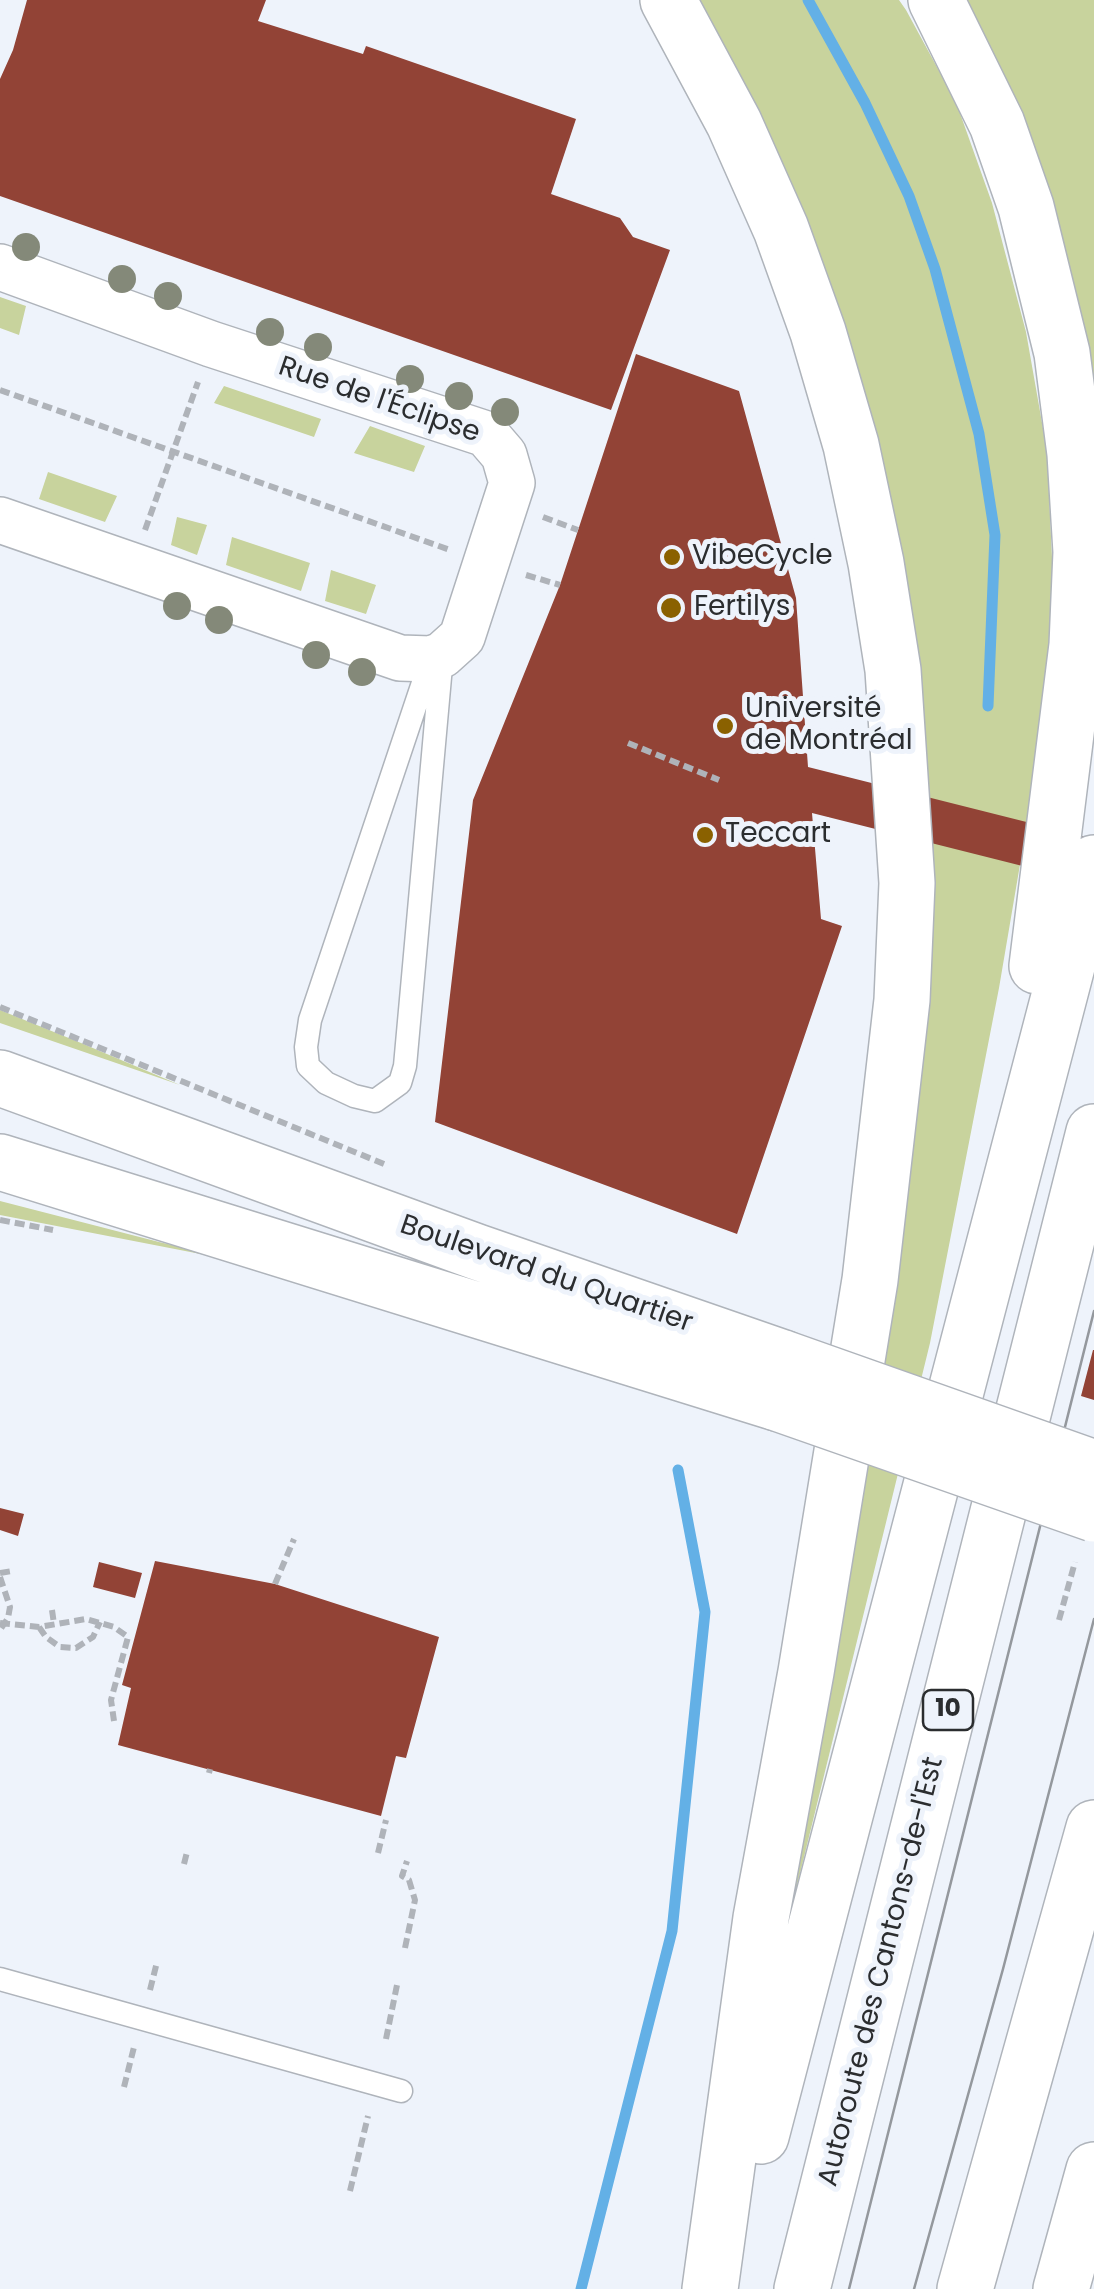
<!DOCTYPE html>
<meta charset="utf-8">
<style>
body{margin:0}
canvas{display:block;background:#eef3fb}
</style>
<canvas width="1094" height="2289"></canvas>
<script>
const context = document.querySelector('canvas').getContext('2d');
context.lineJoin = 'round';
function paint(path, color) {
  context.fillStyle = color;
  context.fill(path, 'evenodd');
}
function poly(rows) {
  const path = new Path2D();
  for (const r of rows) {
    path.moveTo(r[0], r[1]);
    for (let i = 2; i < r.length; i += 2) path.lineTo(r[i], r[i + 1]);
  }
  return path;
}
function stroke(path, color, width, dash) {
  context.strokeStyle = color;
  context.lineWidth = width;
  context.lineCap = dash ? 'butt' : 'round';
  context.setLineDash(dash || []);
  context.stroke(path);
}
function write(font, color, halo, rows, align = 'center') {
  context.font = font + ' Poppins,sans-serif';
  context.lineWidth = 10;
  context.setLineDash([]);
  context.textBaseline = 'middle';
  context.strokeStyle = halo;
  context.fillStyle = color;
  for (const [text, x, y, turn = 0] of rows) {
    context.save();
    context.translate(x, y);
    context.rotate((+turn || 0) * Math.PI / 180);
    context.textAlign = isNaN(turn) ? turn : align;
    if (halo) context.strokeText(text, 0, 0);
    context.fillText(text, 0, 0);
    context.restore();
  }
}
paint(poly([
 [681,0,899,0,906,10,956,102,992,203,1026,332,1047,451,1053,579,1048,668,1033,788,999,988,930,1343,768,2004,859,1494,905,651],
 [963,0,1094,0,1094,403],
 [0,297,26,306,19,335,0,328],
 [224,386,321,419,314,437,214,403],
 [370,426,425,446,414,472,354,453],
 [48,472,117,496,105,522,39,499],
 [177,517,207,525,197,555,171,545],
 [232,537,310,563,301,591,226,565],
 [331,570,376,585,366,614,325,601],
 [0,1010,81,1043,180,1085,0,1023],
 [0,1201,159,1242,252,1264,0,1215]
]), '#c8d39d');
stroke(poly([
 [808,0,865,103,909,196,935,269,979,434,995,535,988,706],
 [581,2289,672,1931,705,1612,678,1470]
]), '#63b0e6', 11);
paint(poly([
 [27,0,266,0,258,21,363,54,366,46,576,119,551,194,620,218,633,237,670,250,611,410,0,196,0,79,13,50],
 [636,354,739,391,796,598,808,767,1094,839,1094,884,812,813,821,919,842,926,737,1234,435,1122,473,800,560,585],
 [1093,1350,1094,1350,1094,1400,1081,1396],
 [0,1508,24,1514,18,1536,0,1530],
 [155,1561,275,1584,439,1637,406,1758,396,1756,381,1816,118,1745,131,1688,122,1685],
 [99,1562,142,1573,135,1598,93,1587]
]), '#924336');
const lane = poly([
 [431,659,310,1020,306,1047,308,1066,326,1083,354,1096,375,1101,400,1083,405,1066,442,655],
 [0,1979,401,2091]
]);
const street = poly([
 [0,267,211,344,486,434,504,455,512,483,462,637,442,655,431,659,400,658,0,520]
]);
const secondary = poly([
 [0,1078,477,1252,783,1358],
 [0,1162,777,1403]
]);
const highway = poly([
 [668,0,734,123,781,229,818,332,851,445,876,563,893,670,907,883,902,1000,870,1280,806,1672,761,1918,710,2289],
 [936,0,997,124,1026,207,1062,353,1075,454,1081,552,1077,645,1037,966],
 [761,2136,1094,863],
 [802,2289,1094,1132],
 [965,2289,1094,1828],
 [1061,2289,1094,2170]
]);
stroke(lane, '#afb4bb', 25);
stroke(street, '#afb4bb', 48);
stroke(secondary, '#afb4bb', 58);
stroke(highway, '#afb4bb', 58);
stroke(poly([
 [0,390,450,550],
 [543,517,578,530],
 [145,530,198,382],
 [526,575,560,585],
 [628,743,719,780],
 [0,1007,384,1164],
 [0,1220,53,1230],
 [0,1573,12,1571],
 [0,1577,10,1607,8,1618,0,1630],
 [275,1584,294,1539],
 [52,1610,54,1624],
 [1059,1620,1075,1562],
 [0,1623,39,1627,86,1619,114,1627,128,1637,111,1700,114,1721],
 [39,1627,46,1637,60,1647,76,1648,93,1637,100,1622],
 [209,1773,210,1769],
 [378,1853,386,1820],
 [184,1864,187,1852],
 [405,1948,415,1900,409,1880,402,1876,407,1861],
 [150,1990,157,1962],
 [386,2039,397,1985],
 [124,2087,134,2047],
 [350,2191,368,2116]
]), '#afb3b9', 6, [10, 5]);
stroke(lane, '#fff', 22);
stroke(street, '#fff', 45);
stroke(secondary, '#fff', 55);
stroke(highway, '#fff', 55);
stroke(poly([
 [849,2289,1094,1311],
 [914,2289,1003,1969,1094,1619]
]), '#94989d', 2.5);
const secondaryBridge = poly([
 [783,1358,1094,1468],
 [777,1403,1094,1514]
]);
stroke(secondaryBridge, '#afb4bb', 58, []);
stroke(secondaryBridge, '#fff', 55);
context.fillStyle = '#848979';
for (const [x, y] of [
 [26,247],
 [122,279],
 [168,296],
 [270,332],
 [318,347],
 [410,379],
 [459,396],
 [505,412],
 [177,606],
 [219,620],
 [316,655],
 [362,672]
]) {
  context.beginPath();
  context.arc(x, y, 14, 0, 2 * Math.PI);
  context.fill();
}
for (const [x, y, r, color] of [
 [672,557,10,"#8a6100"],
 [671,608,12,"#8a6100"],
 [725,726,10,"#8a6100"],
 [705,835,10,"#8a6100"]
]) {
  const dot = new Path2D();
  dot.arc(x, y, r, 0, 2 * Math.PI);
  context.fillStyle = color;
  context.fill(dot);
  stroke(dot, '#eef3fb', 4);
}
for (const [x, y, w] of [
 [948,1710,50]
]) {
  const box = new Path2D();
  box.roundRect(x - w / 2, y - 20, w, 40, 8);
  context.fillStyle = '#eef3fb';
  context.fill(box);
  stroke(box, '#2b2d2f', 2.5);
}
write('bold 25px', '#2b2d2f', null, [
 ["10",948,1710]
]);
write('28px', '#2b2d2f', '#eef3fb', [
 ["Rue de l'Éclipse",379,401,19],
 ["Boulevard du Quartier",546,1275,19],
 ["Autoroute des Cantons-de-l'Est",882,1972,-76]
]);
write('28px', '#2b2d2f', '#eef3fb', [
 ["VibeCycle",692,557],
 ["Fertilys",694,608],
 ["Université",745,710],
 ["de Montréal",745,742],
 ["Teccart",725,835]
], 'left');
</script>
